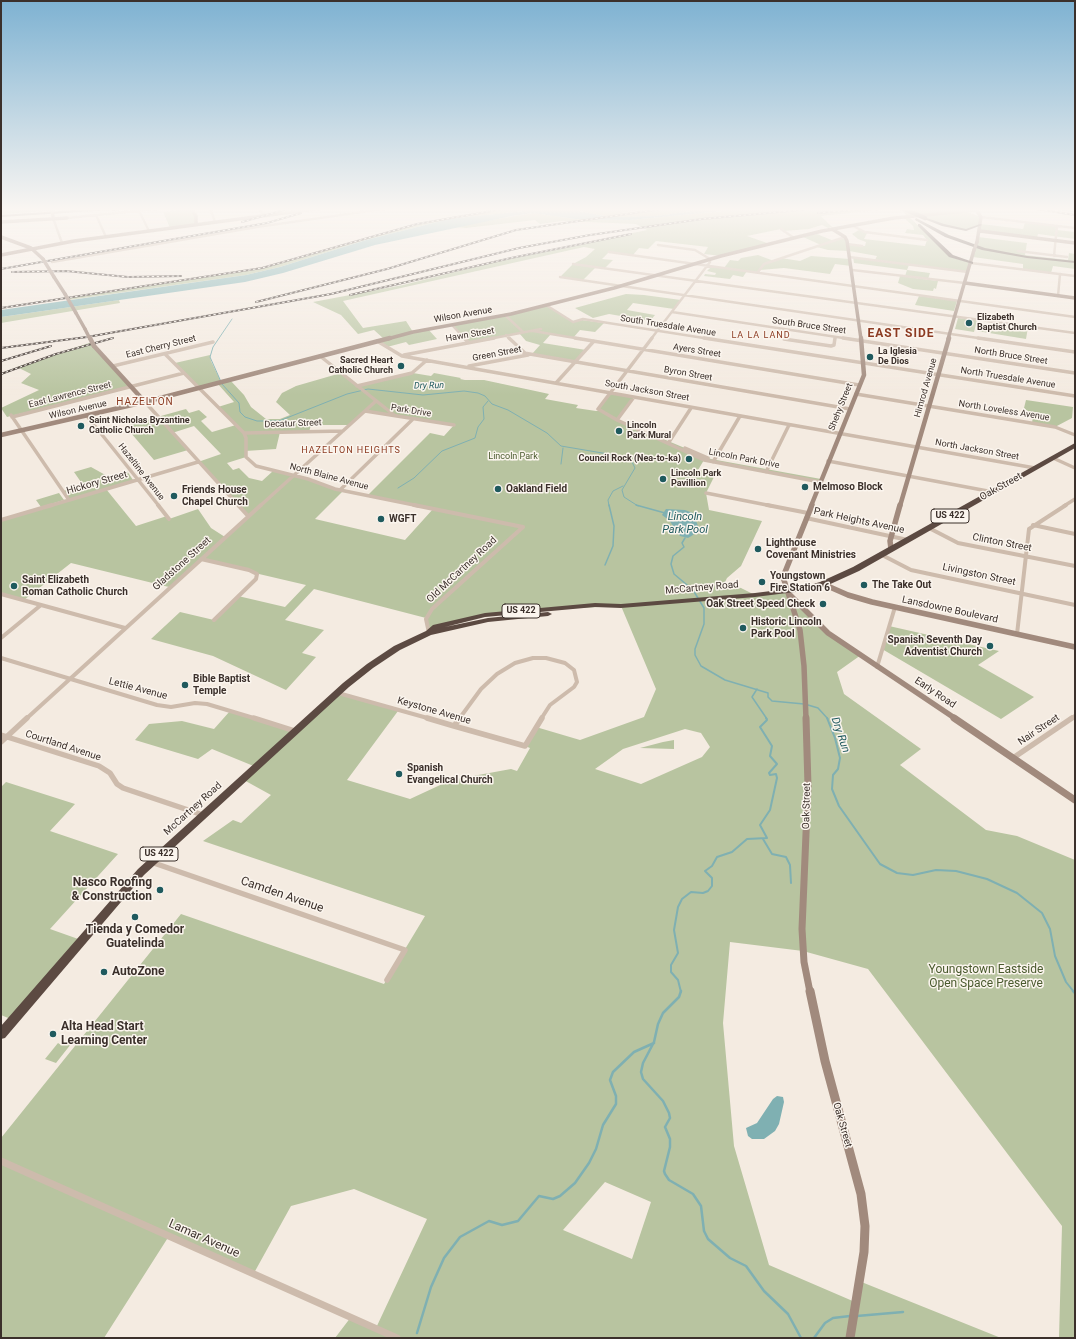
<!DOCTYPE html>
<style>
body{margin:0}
#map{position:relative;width:1076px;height:1339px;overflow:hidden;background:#f4ebe1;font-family:Roboto,sans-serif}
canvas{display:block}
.frame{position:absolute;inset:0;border:2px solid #3b302b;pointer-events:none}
</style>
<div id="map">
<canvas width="1076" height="1339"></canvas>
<div class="frame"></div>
</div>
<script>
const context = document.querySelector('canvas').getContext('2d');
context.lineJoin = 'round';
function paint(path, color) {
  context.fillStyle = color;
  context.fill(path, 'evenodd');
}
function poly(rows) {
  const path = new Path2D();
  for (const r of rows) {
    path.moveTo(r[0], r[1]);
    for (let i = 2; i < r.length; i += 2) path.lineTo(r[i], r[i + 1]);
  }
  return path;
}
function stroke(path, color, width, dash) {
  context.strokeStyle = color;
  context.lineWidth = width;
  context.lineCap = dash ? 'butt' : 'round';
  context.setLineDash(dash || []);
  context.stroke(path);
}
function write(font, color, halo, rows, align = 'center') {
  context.font = font + ' Roboto,sans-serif';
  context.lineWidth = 3;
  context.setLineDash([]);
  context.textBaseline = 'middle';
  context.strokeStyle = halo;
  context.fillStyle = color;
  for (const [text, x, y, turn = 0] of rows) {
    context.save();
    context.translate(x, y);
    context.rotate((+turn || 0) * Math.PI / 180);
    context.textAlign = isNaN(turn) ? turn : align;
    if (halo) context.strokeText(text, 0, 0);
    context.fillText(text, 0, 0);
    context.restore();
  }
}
paint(poly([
 [34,208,99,208,1,214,1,210],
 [176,208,190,208,194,212,196,224,170,228,163,212,179,210],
 [509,208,552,208,449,219,366,240,280,267,246,275,68,300,67,298,262,268,417,224,455,216],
 [555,208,656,208,619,213,673,208,712,208,657,216,626,217,609,217,564,208],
 [755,208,976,208,976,210,965,211,981,217,981,224,1023,229,1025,222,1057,226,1057,230,1075,232,1075,239,1038,234,1037,238,980,231,980,225,966,230,943,225,919,215,909,217,954,258,971,263,968,272,909,265,907,270,930,273,928,279,905,276,907,270,854,263,853,257,875,260,877,256,849,251,828,250,817,247,821,245,803,237,817,234,834,241,845,237,847,244,865,246,866,242,858,239,852,234,859,230,867,233,864,239,925,246,927,240,923,235,905,233,907,229,914,230,913,226,903,217,908,216,899,209,879,210,821,216,832,227,828,228,822,225,809,229,784,231,781,229,747,236,770,244,721,256,704,254,708,247,656,241,648,249,639,248,633,255,609,252,602,259,613,260,605,268,596,267,583,280,560,277,573,264,586,257,595,249,584,247,343,301,363,328,406,321,413,332,428,329,437,339,409,345,406,342,387,347,377,341,384,339,374,330,358,334,341,315,313,302,403,285,511,258,647,230,636,224,562,221,540,224,535,220,466,228,455,227,473,223,533,213,575,219,630,220],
 [978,237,1027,243,1025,255,1068,260,1069,253,1075,254,1075,269,1053,266,1051,273,1023,270,1023,264,973,257],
 [758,255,774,261,781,258,800,261,811,256,850,259,851,266,835,264,830,274,784,268,760,270,758,272,747,271,743,277,733,275,730,279,704,276,705,274,715,275,716,273,707,271,712,266,724,268,730,260,738,261,741,258],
 [900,276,938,281,936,289,934,288,933,291,913,289,898,283],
 [626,294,644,295,681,300,674,309,633,303,627,310,655,315,650,321,609,314,593,318,575,308],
 [919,296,957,301,954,311,915,305],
 [119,300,120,303,1,323,1,317],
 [546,305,573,322,582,320,604,323,595,332,580,330,573,338,551,334,543,343,586,350,576,361,532,354,540,345,526,341,519,333,468,342,452,325],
 [958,318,977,320,974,332,955,329],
 [997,322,1028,327,1026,339,977,331,978,326,996,329],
 [92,342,131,386,7,417,1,408,39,390,21,383,31,374,17,367],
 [210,355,211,361,221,382,230,380,244,395,251,407,266,419,280,419,290,415,276,402,282,393,296,386,341,373,357,386,413,373,431,376,434,373,461,378,460,379,465,380,484,380,540,392,549,394,545,399,578,405,576,408,596,411,600,411,598,409,609,393,634,397,618,420,711,459,821,479,820,482,704,460,698,470,716,473,706,493,709,510,762,521,741,566,727,578,724,584,741,588,755,595,788,591,822,628,861,655,837,672,844,694,921,749,900,765,986,830,1017,836,1075,860,1075,1338,1059,1338,1062,1226,868,969,803,951,730,942,723,1023,734,1146,769,1265,855,1302,859,1281,1001,1338,335,1338,351,1317,376,1328,427,1219,354,1189,291,1206,254,1273,169,1236,104,1338,1,1338,1,1138,181,914,384,984,425,916,203,841,233,820,241,823,271,795,242,779,256,767,212,749,198,759,135,740,149,724,182,721,214,729,230,711,295,731,338,693,398,711,347,780,410,799,451,780,511,769,517,771,530,748,525,746,536,727,580,740,644,717,656,689,621,606,534,610,461,620,429,633,426,618,314,589,285,620,324,630,302,653,316,657,286,690,213,656,151,639,180,612,214,620,238,596,285,607,306,585,259,574,257,575,256,573,201,559,169,587,71,563,24,600,1,594,1,520,68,500,63,491,83,485,74,472,91,467,109,477,127,471,133,480,106,489,136,526,167,516,169,519,198,509,211,528,225,537,247,516,198,462,221,454,194,426,172,433,188,450,154,460,125,426,186,409,189,413,199,410,207,417,201,421,212,432,236,425,218,407,234,402,217,383,199,388,175,363],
 [365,411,454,425,444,436,430,433,367,496,433,509,405,540,315,519,343,491,303,477,273,471,262,481,249,478,239,468,233,470,227,463,246,457,245,451,276,449,280,432,309,432,311,425,349,425],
 [685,729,701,733,710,747,702,757,641,784,595,769,623,749],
 [605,1182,651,1202,632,1259,563,1230],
 [1026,400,1073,407,1072,418,1055,427,1032,423,1033,416,1024,408],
 [59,493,64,500,41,507,36,500],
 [889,626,999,651,978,665,1034,697,1001,719,882,649],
 [674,740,674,749,640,748,663,742],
 [6,782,75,804,50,831,118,854,50,929,81,940,13,1020,1,1015,1,787],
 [64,1042,71,1044,56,1063,45,1059,58,1043,61,1045]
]), '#b8c4a0');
paint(poly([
 [552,208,564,208,609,217,626,217,657,216,712,208,755,208,630,220,575,219,533,213,512,216,375,245,283,273,245,282,1,317,1,310,246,275,280,267,366,240,449,219],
 [666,509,685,510,693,513,698,526,693,535,688,538,680,536,669,520,662,515],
 [777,1096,783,1097,784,1102,779,1124,775,1131,764,1139,752,1139,748,1136,746,1128,757,1123,773,1099]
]), '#7fb0b2');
stroke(poly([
 [1047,208,1075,212],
 [232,319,213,347,210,357,222,384,239,403,240,412,245,417,257,421,279,421,347,394,368,389,423,395,464,391,478,393,485,396,492,404,508,410,547,433,561,446,620,456,631,460,635,468,622,490,624,497,638,506],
 [561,464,563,448],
 [398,488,414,478,442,451,475,438,478,427,484,419,483,407,488,401],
 [609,506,608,500,613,491,623,486]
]), '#7fb0b2', 1);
stroke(poly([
 [636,505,665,513],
 [685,538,682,543,684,547,673,556,671,564,674,574,693,590,704,608,704,624,695,649,695,655,701,666,725,680,768,693,768,697,772,701,804,704],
 [605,565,613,546,614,526,609,505],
 [757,689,752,697,767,719],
 [808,705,818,708,828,719]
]), '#7fb0b2', 1.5);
stroke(poly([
 [827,718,835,738,840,758,838,769,833,775,832,789,839,806,880,864,897,873,913,875,936,870,956,871,987,879,1017,893,1042,913,1050,929,1055,956,1066,982,1074,992],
 [763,839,772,854,786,857,790,865,791,883],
 [681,992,678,980,671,972,671,965,678,953,674,930,678,907,682,899,691,892,703,893,708,891,712,886,712,878,705,871,712,866,717,857,732,852,747,839,767,838,760,825,770,810,777,778,776,774,770,775,769,773,777,764,770,756,772,746,760,727,767,720,766,718]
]), '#7fb0b2', 2);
stroke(poly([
 [681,991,679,997,663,1013,658,1024,654,1042,643,1063,641,1072,643,1079,663,1101,669,1113,670,1118,665,1127,670,1139,670,1147,664,1171,665,1174,669,1180,693,1194,701,1206,704,1231,708,1239,730,1258,746,1266,764,1291,788,1314,801,1338],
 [1073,991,1075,993],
 [857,1316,903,1312],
 [417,1333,431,1287,444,1258,460,1237,489,1221,502,1225,518,1221,539,1196,553,1199,560,1196,575,1183,589,1163,596,1149,603,1125,616,1104,616,1096,610,1080,613,1072,634,1052,654,1043],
 [814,1338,825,1323,833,1318,850,1316]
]), '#7fb0b2', 2.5);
paint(poly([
 [532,210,573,212,575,213,573,214,534,212,532,210]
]), '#7fb0b2');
stroke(poly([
 [210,208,215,222],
 [258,208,264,215],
 [402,208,412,208],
 [1,210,34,208],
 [139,211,149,231],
 [96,215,106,237],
 [981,217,1075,228],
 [53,218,62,243],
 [67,218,165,208],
 [851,225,865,232,927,240],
 [781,229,794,238],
 [847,244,862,246],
 [1018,251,1067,257],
 [609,252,1075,317],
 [1054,256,1057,226],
 [849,257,968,272],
 [52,262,257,227,390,208],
 [971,263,1075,276],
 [573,264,1075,333],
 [852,270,965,283],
 [758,272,764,264,845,237],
 [560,277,985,339],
 [1058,296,1060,274],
 [546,305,573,322,583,319,710,339],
 [672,312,850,339],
 [505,315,523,332],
 [452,325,465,339],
 [533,331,581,339],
 [506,335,510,339],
 [489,339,541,329],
 [651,339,710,262,710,259,695,250,658,245],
 [835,339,835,337]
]), '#cdbbac', 2.5);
stroke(poly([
 [464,338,468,342],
 [509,338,526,354],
 [575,338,859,385],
 [652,338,598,409,617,420,704,460,820,482],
 [704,338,1075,396],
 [843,338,1075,373],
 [978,338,1075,352],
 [784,339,831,346,834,345,835,338],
 [377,341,402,356,1035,468],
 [524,353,850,409],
 [165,354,244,433,246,438,246,457,256,466,308,479,335,489,419,506],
 [404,355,494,338],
 [320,356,394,415],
 [113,366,213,342],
 [469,366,528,355],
 [556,383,594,341],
 [357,386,412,373,427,360],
 [856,394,1055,427,1075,435],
 [145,402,239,506],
 [365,411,454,425],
 [11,415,69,500],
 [87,416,159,506],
 [12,417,184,373],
 [617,420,634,397],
 [244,433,343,431],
 [669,442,691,408],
 [685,448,708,458],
 [1053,458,1075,468],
 [828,461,993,492],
 [713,462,740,416],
 [766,472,789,425],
 [340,490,413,419],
 [706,493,772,506],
 [49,506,198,462],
 [260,506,376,401],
 [1064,506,1075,499]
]), '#cdbbac', 3.5);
stroke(poly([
 [158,505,169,519],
 [238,505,248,516],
 [414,505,523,527],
 [767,505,808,513],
 [806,518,908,540],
 [1,520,52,505],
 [1033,525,1075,534],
 [929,528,958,543,1075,566],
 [882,555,911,570,1075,605],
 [201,559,249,570,257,574,256,579,214,620],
 [1,594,125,628],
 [429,633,426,619,432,609,523,527],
 [1017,634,1029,529,1066,505],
 [1,638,41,605],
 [1,658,157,705,171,707,195,703,207,704,257,719],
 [877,667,895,607],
 [338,693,431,719],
 [26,719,261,505],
 [459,719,481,689,497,674,515,663,533,658,546,658,565,663,574,670,577,682,574,687,550,705,541,719],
 [1070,719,1075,716]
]), '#cdbbac', 4);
stroke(poly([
 [254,718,295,731],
 [427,718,454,726],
 [454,726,525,746,542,718],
 [454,726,460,718],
 [1,735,99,766,110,773,117,784,123,788,203,815],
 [1,742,27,718],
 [1013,758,1072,718],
 [151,862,405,950,387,980]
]), '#cdbbac', 5.5);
stroke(poly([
 [1,1161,397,1338]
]), '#cdbbac', 7);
stroke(poly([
 [190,208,196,216,196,224],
 [976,210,981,217,977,242],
 [1,222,67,218],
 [832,229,845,237,847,241,861,339],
 [980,231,1075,243],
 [1,237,31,248,43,259],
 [1,255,74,241,322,208],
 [54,277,65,294],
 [965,283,1075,298],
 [76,313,85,329],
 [387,339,413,332,511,314,614,288,721,256,822,231,894,218,976,210],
 [948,339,974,250]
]), '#a18a7d', 3.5);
stroke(poly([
 [94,346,145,402],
 [1,435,145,402,390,338],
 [811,506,864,375,861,338],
 [900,506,949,338]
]), '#a18a7d', 4.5);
stroke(poly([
 [891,549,890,541,900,505],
 [823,584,848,595,872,602,1075,647],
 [790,595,828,633,956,719],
 [806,719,804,666,800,630,783,577,812,505]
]), '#a18a7d', 5.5);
stroke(poly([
 [806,718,808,786,802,929,804,962,810,992],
 [954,718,1075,800]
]), '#a18a7d', 7);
stroke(poly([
 [810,991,825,1061,861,1194,865,1226,864,1252,850,1338]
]), '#a18a7d', 9);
paint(poly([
 [106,208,133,208,113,211,111,210,1,217,1,215,106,208],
 [924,217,944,224,966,229,980,224,982,225,966,231,942,226,924,219,924,217],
 [916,218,949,235,985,248,1027,256,1075,261,1075,263,1027,258,982,250,945,237,915,220,916,218],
 [918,224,920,224,953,255,973,262,973,264,949,257,918,226,918,224],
 [1075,443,1075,448,859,571,826,586,803,591,755,597,621,608,595,607,485,617,445,627,488,618,548,612,552,614,548,616,488,622,431,635,400,650,373,668,349,687,144,875,5,1038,1,1039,1,1026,138,869,343,683,367,664,394,646,426,631,433,625,485,613,595,603,621,604,755,593,803,587,820,582,853,567,1075,443]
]), '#5c4a42');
const rail = poly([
 [1030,208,1075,215],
 [818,213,877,208],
 [242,222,291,208],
 [1,269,267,223,301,213],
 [12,272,66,271,128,277,181,276],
 [350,295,511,258,631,234],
 [256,302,387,269,516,230,669,208],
 [1,308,262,268,417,224,509,208],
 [1,348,87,337,331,294,519,248,590,235,702,219,823,208],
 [1,361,51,346],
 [1,374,56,354,113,338]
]);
stroke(rail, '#3b302b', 2);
stroke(rail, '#fbf5ee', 1, [2.5]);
stroke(poly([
 [52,208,53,217],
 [974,250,977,242],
 [43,259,54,277],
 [65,294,76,313],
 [85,329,90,339]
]), '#a18a7d', 3.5);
stroke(poly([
 [90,338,94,346]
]), '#a18a7d', 4.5);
stroke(poly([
 [902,208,925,218]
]), '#5c4a42', 4.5);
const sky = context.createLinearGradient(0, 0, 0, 395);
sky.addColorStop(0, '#7eb2d2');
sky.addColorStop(0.53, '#faf6f2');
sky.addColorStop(1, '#faf6f200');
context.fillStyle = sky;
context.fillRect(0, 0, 1076, 395);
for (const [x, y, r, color] of [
 [969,323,4,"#1f5a5e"],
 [870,357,4,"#1f5a5e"],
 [401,366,4,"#1f5a5e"],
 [81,426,4,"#1f5a5e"],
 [619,431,4,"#1f5a5e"],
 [689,459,4,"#1f5a5e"],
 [663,479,4,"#1f5a5e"],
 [805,487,4,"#1f5a5e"],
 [498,489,4,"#1f5a5e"],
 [174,496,4,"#1f5a5e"],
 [381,519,4,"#1f5a5e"],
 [758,549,4,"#1f5a5e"],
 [762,582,4,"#1f5a5e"],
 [864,585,4,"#1f5a5e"],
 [14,586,4,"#1f5a5e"],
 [823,604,4,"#1f5a5e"],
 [743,628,4,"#1f5a5e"],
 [990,646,4,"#1f5a5e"],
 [185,685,4,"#1f5a5e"],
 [399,774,4,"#1f5a5e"],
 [160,890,4,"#1f5a5e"],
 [135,917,4,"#1f5a5e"],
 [104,972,4,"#1f5a5e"],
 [53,1034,4,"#1f5a5e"]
]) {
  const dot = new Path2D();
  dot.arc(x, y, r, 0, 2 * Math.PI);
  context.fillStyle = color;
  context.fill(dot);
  stroke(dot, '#fbf5ee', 1.5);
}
write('9px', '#3b302b', '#fbf5ee', [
 ["Wilson Avenue",463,315,-10],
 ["South Truesdale Avenue",668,326,9],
 ["South Bruce Street",809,326,8],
 ["Hawn Street",470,335,-10],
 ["East Cherry Street",161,347,-14],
 ["Ayers Street",697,351,9],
 ["Green Street",497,354,-11],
 ["North Bruce Street",1011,356,9],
 ["Byron Street",688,374,10],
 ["North Truesdale Avenue",1008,378,9],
 ["Himrod Avenue",926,388,-74],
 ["South Jackson Street",647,391,10],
 ["East Lawrence Street",70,395,-14],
 ["Shehy Street",841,407,-68],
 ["Wilson Avenue",78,410,-13],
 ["Park Drive",411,411,9],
 ["North Loveless Avenue",1004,411,9],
 ["Decatur Street",293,424,-2],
 ["North Jackson Street",977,450,10],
 ["Lincoln Park Drive",744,459,11],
 ["Hazeltine Avenue",141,472,52],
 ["North Blaine Avenue",329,477,15]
]);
write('bold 9px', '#3b302b', '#fbf5ee', [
 ["Elizabeth",977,318],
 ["Baptist Church",977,328],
 ["La Iglesia",878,352],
 ["De Dios",878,362],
 ["Sacred Heart",393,361,"right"],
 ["Catholic Church",393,371,"right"],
 ["Saint Nicholas Byzantine",89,421],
 ["Catholic Church",89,431],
 ["Lincoln",627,426],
 ["Park Mural",627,436],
 ["Council Rock (Nea-to-ka)",681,459,"right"],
 ["Lincoln Park",671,474],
 ["Pavillion",671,484]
], 'left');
context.letterSpacing = '1px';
write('9px', '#8c3b22', '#fbf5ee', [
 ["LA LA LAND",761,336],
 ["HAZELTON HEIGHTS",351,451]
]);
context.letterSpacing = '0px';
write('italic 9px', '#1f5a5e', '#fbf5ee', [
 ["Dry Run",429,386,-1]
]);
write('9px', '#4a5a2e', '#fbf5ee', [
 ["Lincoln Park",513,457]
]);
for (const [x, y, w] of [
 [950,516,38],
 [521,611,38],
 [159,854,38]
]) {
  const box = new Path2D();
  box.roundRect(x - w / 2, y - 7, w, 14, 3);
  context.fillStyle = '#fbf5ee';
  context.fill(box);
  stroke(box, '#3b302b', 1);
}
write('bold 9px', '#3b302b', null, [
 ["US 422",950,516],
 ["US 422",521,611],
 ["US 422",159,854]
]);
context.letterSpacing = '1px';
write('10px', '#8c3b22', '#fbf5ee', [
 ["HAZELTON",145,402]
]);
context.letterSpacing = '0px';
write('10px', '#3b302b', '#fbf5ee', [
 ["Hickory Street",97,483,-16],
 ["Oak Street",1001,487,-29],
 ["Park Heights Avenue",859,521,12],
 ["Clinton Street",1002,543,11],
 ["Gladstone Street",182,564,-42],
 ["Old McCartney Road",462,570,-43],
 ["Livingston Street",979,575,12],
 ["McCartney Road",702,588,-5],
 ["Lansdowne Boulevard",950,610,12],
 ["Lettie Avenue",138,689,15],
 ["Early Road",935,693,34],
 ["Keystone Avenue",434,711,16],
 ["Nair Street",1039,730,-34],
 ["Courtland Avenue",63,746,18],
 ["Oak Street",807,806,-89],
 ["McCartney Road",193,809,-42],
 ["Oak Street",842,1125,74]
]);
write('bold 10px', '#3b302b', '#fbf5ee', [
 ["Melmoso Block",813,487],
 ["Oakland Field",506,489],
 ["Friends House",182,490],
 ["Chapel Church",182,502],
 ["WGFT",389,519],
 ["Lighthouse",766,543],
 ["Covenant Ministries",766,555],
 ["Youngstown",770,576],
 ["Fire Station 6",770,588],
 ["Saint Elizabeth",22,580],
 ["Roman Catholic Church",22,592],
 ["The Take Out",872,585],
 ["Oak Street Speed Check",815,604,"right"],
 ["Historic Lincoln",751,622],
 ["Park Pool",751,634],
 ["Spanish Seventh Day",982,640,"right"],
 ["Adventist Church",982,652,"right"],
 ["Bible Baptist",193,679],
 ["Temple",193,691],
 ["Spanish",407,768],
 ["Evangelical Church",407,780]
], 'left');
write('italic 11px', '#1f5a5e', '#fbf5ee', [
 ["Lincoln",685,517],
 ["Park Pool",685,530],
 ["Dry Run",840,735,71]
]);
context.letterSpacing = '1px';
write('bold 12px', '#8c3b22', '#fbf5ee', [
 ["EAST SIDE",901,334]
]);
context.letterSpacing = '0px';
write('bold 12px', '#3b302b', '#fbf5ee', [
 ["Nasco Roofing",152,883,"right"],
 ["& Construction",152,897,"right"],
 ["Tienda y Comedor",135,930,"center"],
 ["Guatelinda",135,944,"center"],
 ["AutoZone",112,972],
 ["Alta Head Start",61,1027],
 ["Learning Center",61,1041]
], 'left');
write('12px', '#3b302b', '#fbf5ee', [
 ["Camden Avenue",282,895,19],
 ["Lamar Avenue",204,1239,24]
]);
write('12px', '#4a5a2e', '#fbf5ee', [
 ["Youngstown Eastside",986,970],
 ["Open Space Preserve",986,984]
]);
</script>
